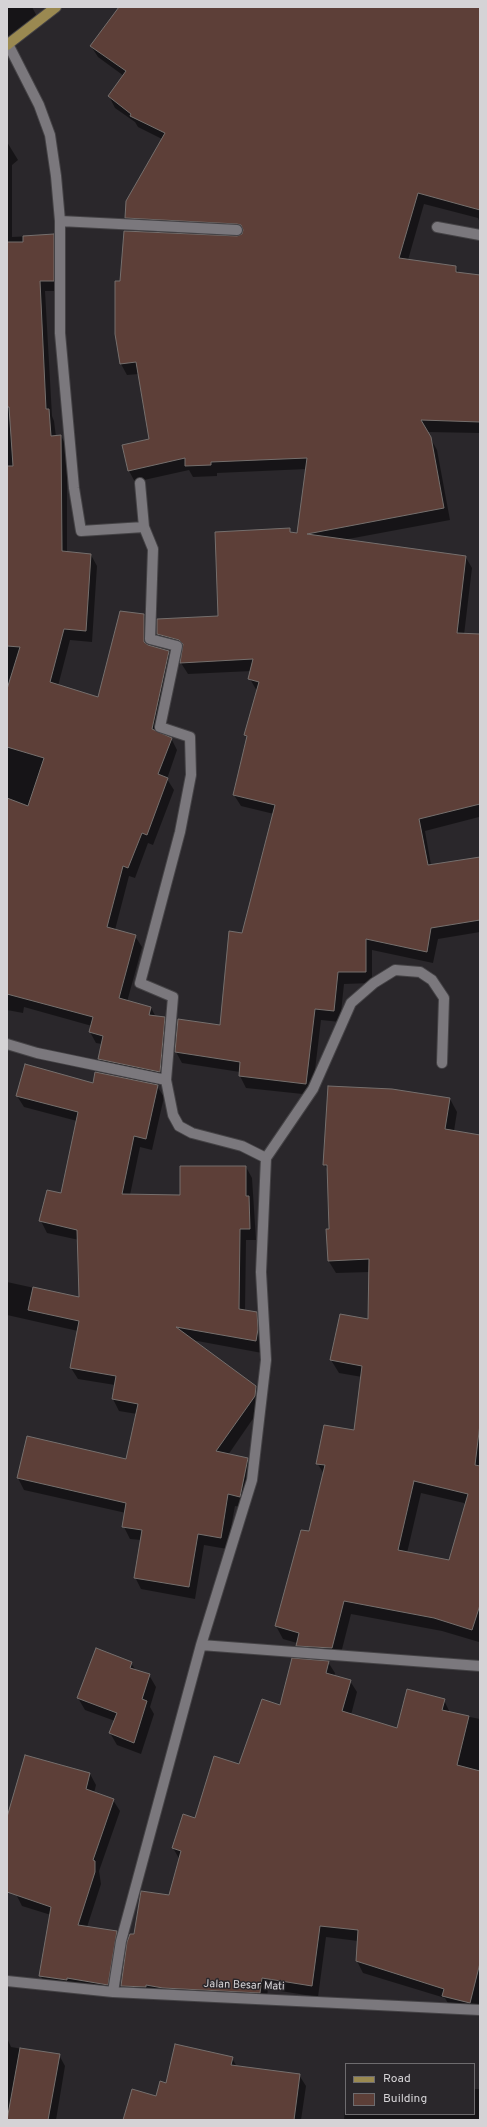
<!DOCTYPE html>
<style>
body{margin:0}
#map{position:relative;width:487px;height:2127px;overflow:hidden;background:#2a272b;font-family:Overpass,sans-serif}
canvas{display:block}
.frame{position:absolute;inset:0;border:8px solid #d5d3d6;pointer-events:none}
.legend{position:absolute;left:345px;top:2063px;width:130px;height:52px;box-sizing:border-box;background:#2a272b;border:1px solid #6e6c6f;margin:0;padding:5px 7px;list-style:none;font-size:12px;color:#d5d3d6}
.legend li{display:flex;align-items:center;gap:8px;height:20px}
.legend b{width:20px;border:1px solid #6e6c6f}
</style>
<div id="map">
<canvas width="487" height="2127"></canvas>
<div class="frame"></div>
<ul class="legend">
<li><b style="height:5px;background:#9a8951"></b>Road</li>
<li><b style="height:11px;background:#5d3f38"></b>Building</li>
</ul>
</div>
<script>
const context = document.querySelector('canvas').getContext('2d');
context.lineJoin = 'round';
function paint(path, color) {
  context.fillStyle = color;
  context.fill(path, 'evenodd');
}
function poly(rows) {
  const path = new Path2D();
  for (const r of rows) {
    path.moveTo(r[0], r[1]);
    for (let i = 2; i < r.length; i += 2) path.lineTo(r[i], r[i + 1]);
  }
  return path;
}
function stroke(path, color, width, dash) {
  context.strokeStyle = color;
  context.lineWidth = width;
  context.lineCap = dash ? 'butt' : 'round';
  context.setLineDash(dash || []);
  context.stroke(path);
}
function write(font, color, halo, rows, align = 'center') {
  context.font = font + ' Overpass,sans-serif';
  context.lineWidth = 3;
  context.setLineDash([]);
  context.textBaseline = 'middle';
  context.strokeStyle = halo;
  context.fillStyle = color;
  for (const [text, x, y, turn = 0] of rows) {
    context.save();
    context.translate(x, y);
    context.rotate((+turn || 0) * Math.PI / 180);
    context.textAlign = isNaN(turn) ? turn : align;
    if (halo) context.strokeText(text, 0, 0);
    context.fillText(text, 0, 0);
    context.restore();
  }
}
paint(poly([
 [7,7,32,7,40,22,7,39],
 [121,7,480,7,480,223,478,218,424,204,408,260,456,267,459,273,480,276,480,433,427,432,437,450,450,520,343,540,465,556,472,568,464,635,480,635,480,825,479,817,425,831,431,865,480,858,480,932,438,939,433,963,372,950,372,983,344,984,340,1022,321,1020,312,1095,246,1088,240,1076,240,1072,182,1063,176,1052,221,1026,274,814,241,806,234,795,247,739,245,735,257,691,250,679,252,671,188,674,181,663,183,650,164,645,158,634,220,617,289,529,291,533,298,534,307,469,217,473,217,476,193,477,189,470,135,482,129,471,150,440,139,374,127,375,121,364,116,333,121,282,243,235,132,229,126,218,162,139,138,127,135,122,115,108,109,96,124,76,98,57,91,46],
 [7,142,18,160,12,165,12,237,53,235,59,246,59,291,45,291,52,416,54,421,56,437,61,436,67,447,67,553,91,555,97,566,92,642,70,640,58,686,99,698,144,615,150,626,150,647,169,652,175,663,160,734,171,738,177,750,167,779,174,790,153,845,148,843,135,878,129,876,115,930,135,936,142,947,127,1002,151,1008,156,1017,164,1018,171,1029,166,1083,105,1070,99,1059,102,1044,96,1043,90,1032,92,1026,24,1007,23,1013,7,1010],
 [94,1084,157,1086,164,1097,152,1150,140,1147,130,1195,181,1196,246,1167,252,1178,256,1240,246,1240,245,1311,256,1313,263,1325,262,1353,192,1340,256,1387,262,1399,261,1407,228,1455,247,1459,254,1470,246,1508,235,1506,227,1549,204,1545,195,1599,141,1589,135,1577,141,1540,130,1539,124,1527,126,1513,24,1490,18,1478,27,1437,127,1460,137,1414,119,1411,113,1399,115,1385,78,1379,71,1368,78,1331,7,1315,7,1282,80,1298,79,1240,47,1233,41,1221,62,1194,77,1121,24,1107,17,1096],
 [450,1099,457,1112,454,1131,480,1136,480,1640,479,1642,442,1631,351,1614,339,1661,304,1658,297,1645,297,1643,283,1639,276,1626,310,1533,324,1474,317,1463,355,1431,362,1377,339,1373,331,1360,369,1320,370,1272,336,1273,328,1260,328,1171,324,1164],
 [421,1493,464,1503,466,1506,450,1561,407,1553],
 [328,1662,335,1673,334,1676,350,1681,357,1692,351,1715,398,1729,444,1700,450,1713,480,1719,480,2003,476,2014,450,2007,445,1998,363,1973,357,1961,358,1941,326,1937,318,1997,268,1989,266,2004,128,1997,122,1986,135,1935,169,1896,180,1860,173,1848,239,1765,281,1706],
 [131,1663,136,1671,149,1675,156,1687,150,1707,154,1714,141,1754,117,1745,110,1733,115,1721,85,1710,78,1698],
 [90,1774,96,1785,94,1793,113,1800,120,1811,99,1871,101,1884,87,1927,116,1932,123,1944,114,1995,47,1987,40,1975,51,1915,22,1906,16,1894,7,1838,7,1821],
 [7,2038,11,2047,59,2055,65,2066,56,2120,7,2120],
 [232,2058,237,2067,299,2075,306,2086,301,2120,125,2120,157,2097,167,2084],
 [474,2089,480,2089,480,2120,344,2120,346,2096,346,2114,474,2114]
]), '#0007');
const building = poly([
 [119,7,480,7,480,210,418,193,399,258,456,266,456,272,480,275,480,422,421,420,431,437,444,508,307,534,466,556,457,633,480,634,480,804,419,819,428,865,480,857,480,920,431,928,427,952,366,939,366,972,338,972,334,1011,315,1009,306,1084,239,1076,240,1062,175,1052,178,1019,220,1025,229,931,242,933,275,805,233,795,247,736,244,735,259,682,248,679,253,659,180,663,183,644,179,640,157,634,157,619,218,616,215,532,290,528,290,532,297,533,307,458,211,462,211,465,185,466,185,458,128,471,122,445,149,439,136,362,120,364,115,334,115,281,120,281,124,231,237,236,242,234,243,230,241,225,237,224,125,218,126,201,165,133,130,116,131,114,108,96,126,71,90,46,119,7],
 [54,234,54,281,40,281,46,409,49,409,51,436,61,435,62,551,91,554,86,631,64,629,50,682,98,697,120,611,144,614,144,642,148,645,169,651,152,729,172,738,158,774,168,778,147,835,142,833,128,868,123,866,107,927,136,935,119,998,151,1007,149,1015,165,1017,160,1072,98,1059,103,1036,89,1032,93,1017,7,994,7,798,28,806,44,758,7,747,7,689,20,647,7,646,7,466,13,466,9,407,7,407,7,242,23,242,23,236,54,234],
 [25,1064,93,1083,95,1072,158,1085,146,1139,134,1136,122,1194,180,1195,180,1166,246,1166,246,1196,249,1196,250,1229,240,1229,239,1309,257,1312,258,1329,256,1341,176,1327,256,1386,255,1396,216,1451,248,1458,240,1497,228,1494,221,1538,198,1534,189,1587,134,1578,142,1530,122,1527,126,1503,17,1478,27,1436,126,1459,138,1404,112,1399,116,1376,70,1368,79,1321,28,1310,33,1287,79,1297,77,1230,39,1221,47,1190,61,1193,78,1112,16,1096,25,1064],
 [328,1086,392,1089,450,1098,445,1129,480,1135,480,1424,475,1465,480,1466,480,1605,472,1630,434,1618,344,1601,332,1648,296,1646,299,1633,275,1626,301,1530,309,1531,325,1465,316,1464,324,1425,354,1430,362,1366,330,1360,340,1314,368,1319,369,1259,328,1261,326,1229,329,1229,327,1165,323,1165,328,1086],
 [414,1481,468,1494,449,1560,398,1550,414,1481],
 [96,1648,132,1662,130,1668,150,1674,142,1699,147,1701,134,1743,109,1733,117,1713,77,1698,96,1648],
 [292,1658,329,1661,326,1673,351,1680,342,1711,397,1728,407,1689,445,1699,442,1710,469,1716,457,1765,480,1771,480,1963,470,2003,442,1996,444,1989,356,1961,358,1930,320,1926,312,1986,262,1978,260,1993,163,1988,146,1985,146,1987,121,1986,127,1942,130,1934,134,1934,141,1891,169,1895,181,1851,172,1848,183,1814,195,1818,214,1756,239,1764,262,1699,280,1705,292,1658],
 [25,1755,90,1773,86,1789,114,1799,93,1860,95,1861,95,1872,78,1925,117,1931,108,1985,67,1978,67,1980,39,1976,51,1907,7,1892,7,1817,25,1755],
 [175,2044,233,2057,231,2065,300,2074,294,2120,123,2120,132,2089,156,2096,160,2081,166,2083,175,2044],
 [20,2048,60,2054,48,2120,7,2120,20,2048]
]);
paint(building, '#5d3f38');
stroke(building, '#756f6d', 1);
const minor = poly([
 [8,44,39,105,50,135,56,176,60,221,60,333,74,488,81,531,144,527,140,483],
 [60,221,237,230],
 [437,227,480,235],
 [7,1044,37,1053,166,1080],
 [266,1158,313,1089,351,1003,374,983,395,970,420,972,432,980,444,998,442,1063],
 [201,1645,480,1666],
 [7,1981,113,1992,480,2010],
 [113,1992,121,1941,201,1645,252,1480,266,1360,261,1272,266,1158,242,1146,192,1133,179,1126,173,1115,166,1080,173,997,140,983,180,832,191,775,190,737,160,727,177,646,150,639,153,549,144,527]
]);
const primary = poly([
 [7,45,56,7]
]);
stroke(minor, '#454346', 12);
stroke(primary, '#454346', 12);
stroke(minor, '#7b787d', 10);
stroke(primary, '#9a8951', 10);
write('11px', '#d5d3d6', '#2a272b', [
 ["Jalan Besar Mati",244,1986,2]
]);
</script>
